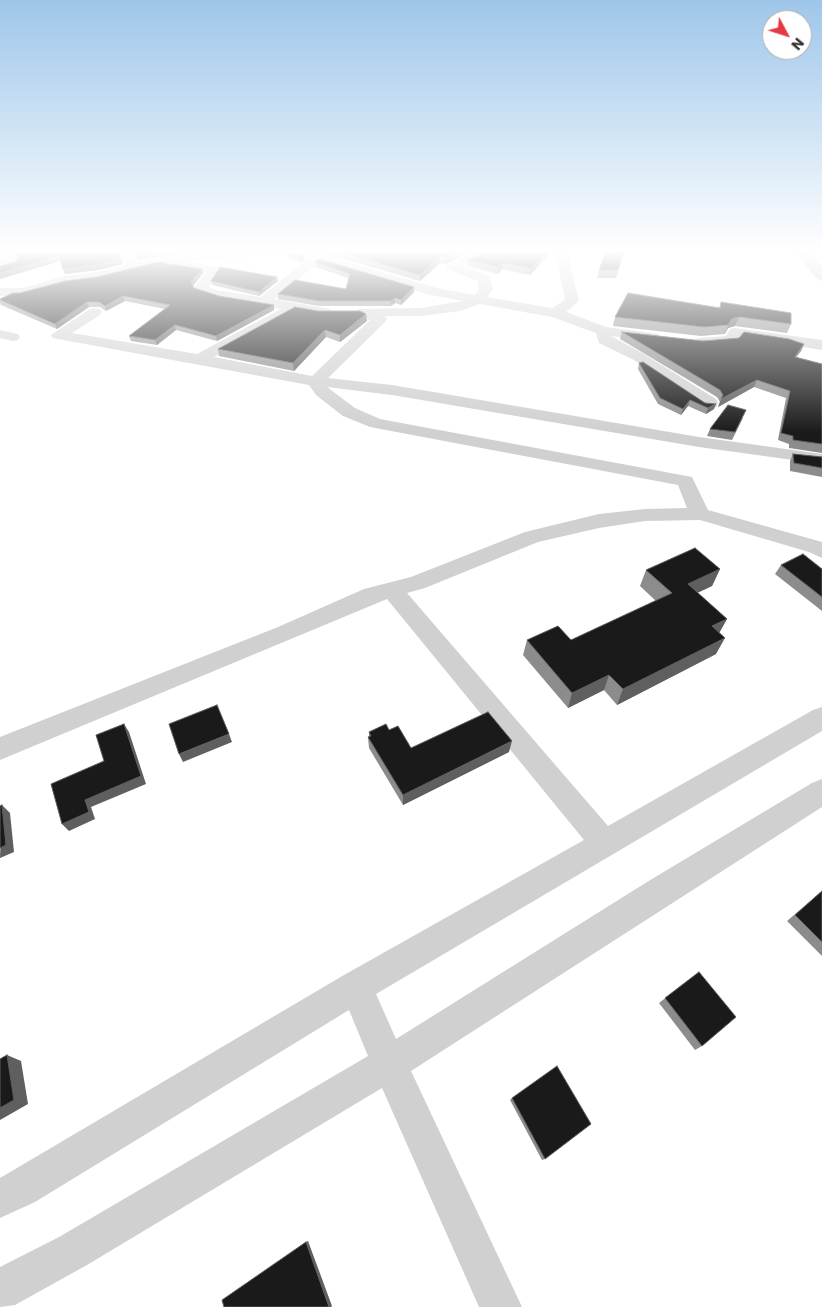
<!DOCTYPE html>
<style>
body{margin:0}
#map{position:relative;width:822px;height:1307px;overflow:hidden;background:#fff;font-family:Poppins,sans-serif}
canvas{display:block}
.north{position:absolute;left:762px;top:10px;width:50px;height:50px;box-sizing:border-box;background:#fff;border:1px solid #adadad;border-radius:50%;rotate:130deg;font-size:14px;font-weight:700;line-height:20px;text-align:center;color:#333}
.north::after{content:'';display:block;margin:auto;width:18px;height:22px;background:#e63946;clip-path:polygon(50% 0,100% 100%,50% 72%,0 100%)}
</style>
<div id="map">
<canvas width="822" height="1307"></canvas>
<div class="north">N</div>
</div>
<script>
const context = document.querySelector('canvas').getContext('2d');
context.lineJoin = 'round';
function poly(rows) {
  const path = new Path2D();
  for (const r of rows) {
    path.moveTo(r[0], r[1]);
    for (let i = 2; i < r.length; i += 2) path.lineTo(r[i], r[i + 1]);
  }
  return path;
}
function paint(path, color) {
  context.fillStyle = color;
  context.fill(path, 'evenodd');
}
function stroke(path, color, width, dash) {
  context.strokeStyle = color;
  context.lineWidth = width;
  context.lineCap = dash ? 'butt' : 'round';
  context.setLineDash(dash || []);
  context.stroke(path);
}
paint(poly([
 [0,250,17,260,19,263,17,266,0,270,0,262,3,262,0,260,0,250],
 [112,250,125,250,133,255,137,262,159,257,215,250,304,250,315,253,319,250,332,250,326,256,437,288,475,295,479,289,478,281,447,269,446,266,476,250,491,250,489,253,463,266,489,276,493,289,487,297,552,308,565,300,555,250,567,250,579,301,566,312,606,327,658,334,660,337,658,340,653,341,611,336,644,354,716,399,718,403,716,407,704,407,634,360,599,343,596,333,552,317,480,304,460,311,421,316,385,316,387,319,385,322,328,378,392,385,699,437,822,454,822,464,699,447,392,395,327,387,355,408,380,419,692,477,708,510,822,542,822,558,809,552,700,520,645,521,599,528,538,542,425,588,407,593,608,826,813,710,822,707,822,731,376,994,396,1039,647,882,812,783,822,779,822,807,411,1071,522,1307,479,1307,382,1088,87,1265,15,1305,0,1307,0,1267,59,1237,368,1056,349,1010,35,1202,0,1218,0,1178,344,975,584,840,387,599,0,760,0,737,278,627,364,589,411,577,525,532,599,514,645,509,687,508,678,485,370,427,343,416,316,395,309,385,58,339,53,338,51,335,90,309,95,308,100,309,102,312,100,315,72,333,197,354,281,309,206,296,194,288,206,272,159,265,98,280,66,284,22,296,0,296,0,288,22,288,65,276,98,272,126,265,124,260,112,250],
 [295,255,308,259,261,297,215,290,209,287,220,270,219,267,185,261,214,258,295,255],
 [319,262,430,295,463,301,421,308,358,309,356,312,358,315,370,320,312,376,214,357,297,312,325,316,330,315,332,312,330,309,274,299,319,262],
 [735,328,822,340,822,350,740,337,736,343,731,344,701,346,696,345,694,342,696,339,701,338,726,336,730,329,735,328],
 [0,330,18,334,20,337,18,340,13,341,0,338,0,330]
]), '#d0d0d0');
paint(poly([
 [793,250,807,250,822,267,822,281,817,279,793,250]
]), '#bdbdbd');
paint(poly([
 [2,250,113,250,122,258,123,264,98,270,65,274,60,261,15,262,18,258],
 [128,250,203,250,138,260,134,253],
 [329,250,473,250,446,264,440,263,420,281,330,255],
 [488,250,553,250,530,275,502,269,498,274,468,266,468,260],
 [625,250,616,278,597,278,599,270],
 [285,253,304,256,304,260,301,262,286,257],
 [315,262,414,287,414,292,401,305,395,303,391,306,319,306,278,299,278,294,346,289,348,278,316,267],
 [202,269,203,273,193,286,194,288,219,296,274,305,274,310,217,341,176,330,157,345,131,341,129,336,165,309,125,301,106,311,100,307,89,307,57,329,1,305,0,303,0,299,20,293],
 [211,281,278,281,259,296,212,285],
 [721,302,791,324,787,333,735,326,728,328,725,334,701,336,613,326,615,317,719,308],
 [318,311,366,314,367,321,340,342,326,337,294,371,219,356,218,349],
 [622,332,703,341,804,344,801,351,796,357,822,364,822,453,789,448,789,444,778,440,786,398,754,387,718,407,720,402,717,397,620,339],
 [639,363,705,403,716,404,714,409,706,414,688,406,681,415,658,404,638,369],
 [743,418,732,440,707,436,710,429],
 [793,454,822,457,822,477,790,471,790,461],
 [781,565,822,569,822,611,775,574],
 [720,569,712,586,697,593,727,619,719,633,716,654,617,705,604,690,568,708,523,655,527,640,571,640,656,601,640,586,646,570],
 [389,730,411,748,509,752,403,805,369,748,368,737,369,737,369,732],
 [822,891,822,956,787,921],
 [699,972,702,1046,695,1050,659,1003],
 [512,1098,545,1159,542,1160,510,1100]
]), '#8c8c8c');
paint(poly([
 [168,250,203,250,138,260,136,255],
 [461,250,473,250,446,264,447,257],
 [549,250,553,250,530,275,531,268],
 [624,250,625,250,616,278,618,270],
 [59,256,61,261,0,279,0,273],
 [304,256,304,260,301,262,300,258],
 [441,256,440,263,420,281,420,275],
 [122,258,123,264,98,270,65,274,63,269],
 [503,263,502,269,498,274,498,267],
 [202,269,203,273,192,287,191,282],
 [277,277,278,281,259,296,259,292],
 [414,287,414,292,401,305,401,300],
 [123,296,125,301,106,311,105,306],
 [395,298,395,303,391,306,391,301],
 [87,302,89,307,57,329,55,324],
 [274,305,274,310,217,341,216,336],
 [366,314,367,321,340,342,340,335],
 [739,317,735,326,728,328,725,334,728,325,732,319],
 [175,325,176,330,157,345,155,340],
 [325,330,326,337,294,371,293,363],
 [804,344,801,351,791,364,795,357],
 [757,380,754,387,718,407,721,399],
 [690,400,688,406,681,415,683,409],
 [716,404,714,409,706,414,708,408],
 [720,569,712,586,680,601,688,584],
 [727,619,718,635,712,626],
 [725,638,716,654,617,705,623,689],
 [609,675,604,690,568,708,572,693],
 [124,724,129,732,146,784,91,807,95,819,69,831,62,824,85,800],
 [229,734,232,742,183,762,179,754],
 [512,741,509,752,403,805,403,795],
 [2,805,10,813,14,852,0,858],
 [7,1055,21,1061,28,1104,0,1120,0,1108],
 [308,1241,332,1306,331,1307,329,1307,306,1242]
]), '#5f5f5f');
const building = poly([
 [9,250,113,250,122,258,96,265,63,269,59,256,0,273,0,266,15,262,18,259,16,253,9,250],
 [133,250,168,250,136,255,133,250],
 [332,250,461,250,447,257,441,256,420,275,332,250],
 [488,250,549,250,531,268,503,263,498,267,468,260,488,250],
 [606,250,624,250,618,270,599,270,606,250],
 [285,253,294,253,304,256,300,258,285,253],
 [319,259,414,287,401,300,395,298,391,301,319,301,278,294,295,280,346,289,350,274,315,262,319,259],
 [158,262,202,269,191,282,194,288,219,296,274,305,216,336,175,325,155,340,129,336,170,305,123,296,105,306,99,302,87,302,55,324,0,300,0,299,13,293,20,293,65,281,97,277,158,262],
 [220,267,277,277,259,292,211,281,220,267],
 [628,293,720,308,721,302,791,313,791,324,739,317,732,319,728,325,704,327,615,317,628,293],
 [295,307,318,311,360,311,366,314,340,335,325,330,293,363,218,349,295,307],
 [622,332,703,341,739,338,744,332,789,339,804,344,795,357,822,364,822,444,793,440,793,436,781,433,790,391,757,380,721,399,723,395,720,390,622,332],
 [643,362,705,403,716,404,708,408,690,400,683,409,660,398,639,363,643,362],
 [728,405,746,410,735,432,710,429,728,405],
 [793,454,822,457,822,468,794,463,793,454],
 [695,548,720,569,688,584,727,619,712,626,725,638,623,689,609,675,572,693,527,640,558,626,571,640,672,593,646,570,695,548],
 [803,554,822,569,822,597,781,565,803,554],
 [217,705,229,734,179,754,169,724,217,705],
 [488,712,512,741,403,795,368,737,371,736,369,732,386,724,389,730,398,726,411,748,488,712],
 [124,724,141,776,85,800,89,812,62,824,51,784,104,761,96,735,124,724],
 [2,805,6,845,0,848,0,806,2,805],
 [822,891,822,942,795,915,822,891],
 [699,972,736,1017,702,1046,665,998,699,972],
 [7,1055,14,1100,0,1108,0,1059,7,1055],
 [557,1066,591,1124,545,1159,512,1098,557,1066],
 [306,1242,329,1307,224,1307,222,1300,306,1242]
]);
paint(building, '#1a1a1a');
stroke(building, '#5f5f5f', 1);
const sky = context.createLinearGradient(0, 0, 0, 433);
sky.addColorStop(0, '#9ec6ea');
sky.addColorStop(0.58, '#fff');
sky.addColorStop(1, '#ffffff00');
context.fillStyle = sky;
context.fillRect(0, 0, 822, 433);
</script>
